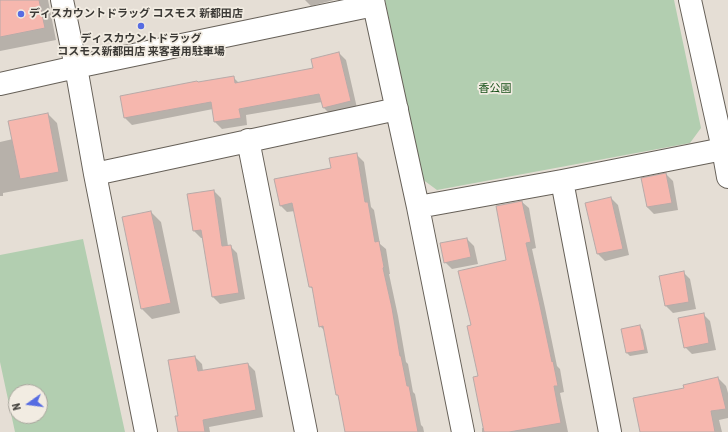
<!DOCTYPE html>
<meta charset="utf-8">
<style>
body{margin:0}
#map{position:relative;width:728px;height:432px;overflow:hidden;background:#e5ded5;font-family:"Roboto Condensed",sans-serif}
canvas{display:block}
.north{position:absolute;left:8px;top:384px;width:40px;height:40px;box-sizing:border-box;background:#f2ece2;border:1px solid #a9a59d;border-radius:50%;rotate:256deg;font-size:11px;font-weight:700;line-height:16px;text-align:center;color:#3c3a36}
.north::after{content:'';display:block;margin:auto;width:14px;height:18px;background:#566ce2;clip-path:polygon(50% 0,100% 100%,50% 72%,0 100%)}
</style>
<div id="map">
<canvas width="728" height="432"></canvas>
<div class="north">N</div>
</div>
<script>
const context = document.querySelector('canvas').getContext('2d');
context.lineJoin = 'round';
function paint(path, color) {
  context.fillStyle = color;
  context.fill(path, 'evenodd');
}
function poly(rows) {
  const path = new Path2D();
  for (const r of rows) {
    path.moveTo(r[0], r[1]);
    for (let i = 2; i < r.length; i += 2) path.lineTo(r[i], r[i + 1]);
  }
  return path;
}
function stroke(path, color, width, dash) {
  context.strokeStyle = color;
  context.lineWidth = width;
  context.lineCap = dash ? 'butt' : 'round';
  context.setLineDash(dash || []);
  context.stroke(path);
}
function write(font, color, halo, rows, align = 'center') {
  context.font = font + ' "Roboto Condensed","Noto Sans JP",sans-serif';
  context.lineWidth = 3.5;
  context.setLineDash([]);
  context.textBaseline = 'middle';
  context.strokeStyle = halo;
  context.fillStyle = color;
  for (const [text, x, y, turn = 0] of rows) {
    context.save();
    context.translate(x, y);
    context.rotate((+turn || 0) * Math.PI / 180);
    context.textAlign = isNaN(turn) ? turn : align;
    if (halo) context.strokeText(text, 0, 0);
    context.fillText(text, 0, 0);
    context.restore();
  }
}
paint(poly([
 [385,0,674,0,701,128,690,143,437,190,422,179],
 [83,239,125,432,15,432,0,362,0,255],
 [16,392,40,392,40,416,16,416]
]), '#b2ceb0');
paint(poly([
 [0,0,48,0,56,40,0,51],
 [305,0,334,0,311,6],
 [339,53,346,60,357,108,331,115,324,108,322,102,246,115,247,125,222,129,215,122,213,109,132,125,125,118,198,83,233,77,239,83,314,69],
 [48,114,57,123,68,181,3,193,3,196,0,196,0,142,13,139],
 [357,155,364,162,371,207,374,210,380,244,386,249,390,274,389,274,398,316,406,362,408,364,413,392,415,394,421,425,423,427,424,432,346,432,340,397,337,394,325,331,320,326,313,289,310,287,295,211,287,212,280,205,332,168],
 [666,174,673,181,678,210,654,214,647,207],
 [214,191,221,198,228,246,230,246,237,253,245,299,220,304,213,297,203,238,201,238,194,231,188,195],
 [611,198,618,205,629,255,605,261,598,254,586,204],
 [522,202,529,208,536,248,532,249,545,308,557,366,560,369,564,392,560,393,568,432,482,432,482,428,484,428,479,377,472,326,508,260],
 [151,212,161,222,180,313,152,319,142,309,123,218],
 [467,239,474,246,478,264,452,269,445,262],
 [683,272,690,279,696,309,673,313,666,306],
 [703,314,710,321,716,350,692,354,685,347],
 [640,326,643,330,648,353,630,356,627,353,622,329],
 [195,357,202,364,203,371,248,364,255,371,263,417,209,427,210,432,179,432,179,416],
 [718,378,726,386,728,393,728,418,719,420,722,432,641,432,685,389]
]), '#0003');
const building = poly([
 [0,0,39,0,45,28,0,37,0,0],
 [339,52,351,101,323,108,319,94,239,109,241,118,214,122,211,102,124,118,120,96,197,81,198,82,234,76,235,83,313,68,311,59,339,52],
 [48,113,59,172,20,179,8,121,48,113],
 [357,153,365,202,368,202,375,242,379,241,384,267,383,268,392,308,400,356,401,356,407,386,409,386,418,432,345,432,338,395,336,395,323,326,319,327,312,287,309,287,292,203,280,206,274,179,331,168,329,158,357,153],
 [666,173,672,203,647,207,641,178,666,173],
 [214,190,222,246,231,245,239,293,212,297,201,230,193,231,187,194,214,190],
 [611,197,623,249,597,254,585,203,611,197],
 [522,201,531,242,526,243,539,301,552,362,553,361,558,386,554,386,561,423,509,432,484,432,473,377,478,376,467,326,471,325,458,271,506,260,496,206,522,201],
 [151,211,171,303,141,309,122,217,151,211],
 [467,238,471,257,444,263,440,243,467,238],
 [684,271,689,302,665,306,659,276,684,271],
 [704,313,709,343,684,348,678,318,704,313],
 [640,325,645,350,626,353,621,329,640,325],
 [195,356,198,371,248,363,256,410,203,420,205,432,178,432,175,416,178,416,168,360,195,356],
 [718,377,726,409,711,411,715,432,640,432,633,398,684,388,683,385,718,377]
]);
paint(building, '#f6b7ae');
stroke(building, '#b7aaa8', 1);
const minor = poly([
 [62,0,76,67,95,174,146,432],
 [374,5,418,207],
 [0,84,76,67,374,5,373,0],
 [248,140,306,432],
 [723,149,728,177],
 [95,174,397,109],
 [562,181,610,432],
 [463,432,418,207,562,181,723,149,690,0]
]);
stroke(minor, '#666058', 24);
stroke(minor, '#fff', 22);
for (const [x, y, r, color] of [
 [21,14,4,"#566ce2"],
 [141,26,4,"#566ce2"]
]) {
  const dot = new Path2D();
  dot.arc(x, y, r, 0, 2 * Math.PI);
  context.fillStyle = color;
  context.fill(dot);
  stroke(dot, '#f2ece2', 1.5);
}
write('bold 11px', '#3c3a36', '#f2ece2', [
 ["ディスカウントドラッグ コスモス 新都田店",29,14],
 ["ディスカウントドラッグ",141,39,"center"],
 ["コスモス新都田店 来客者用駐車場",141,52,"center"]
], 'left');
write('11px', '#175019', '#f2ece2', [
 ["香公園",495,89]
]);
</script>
